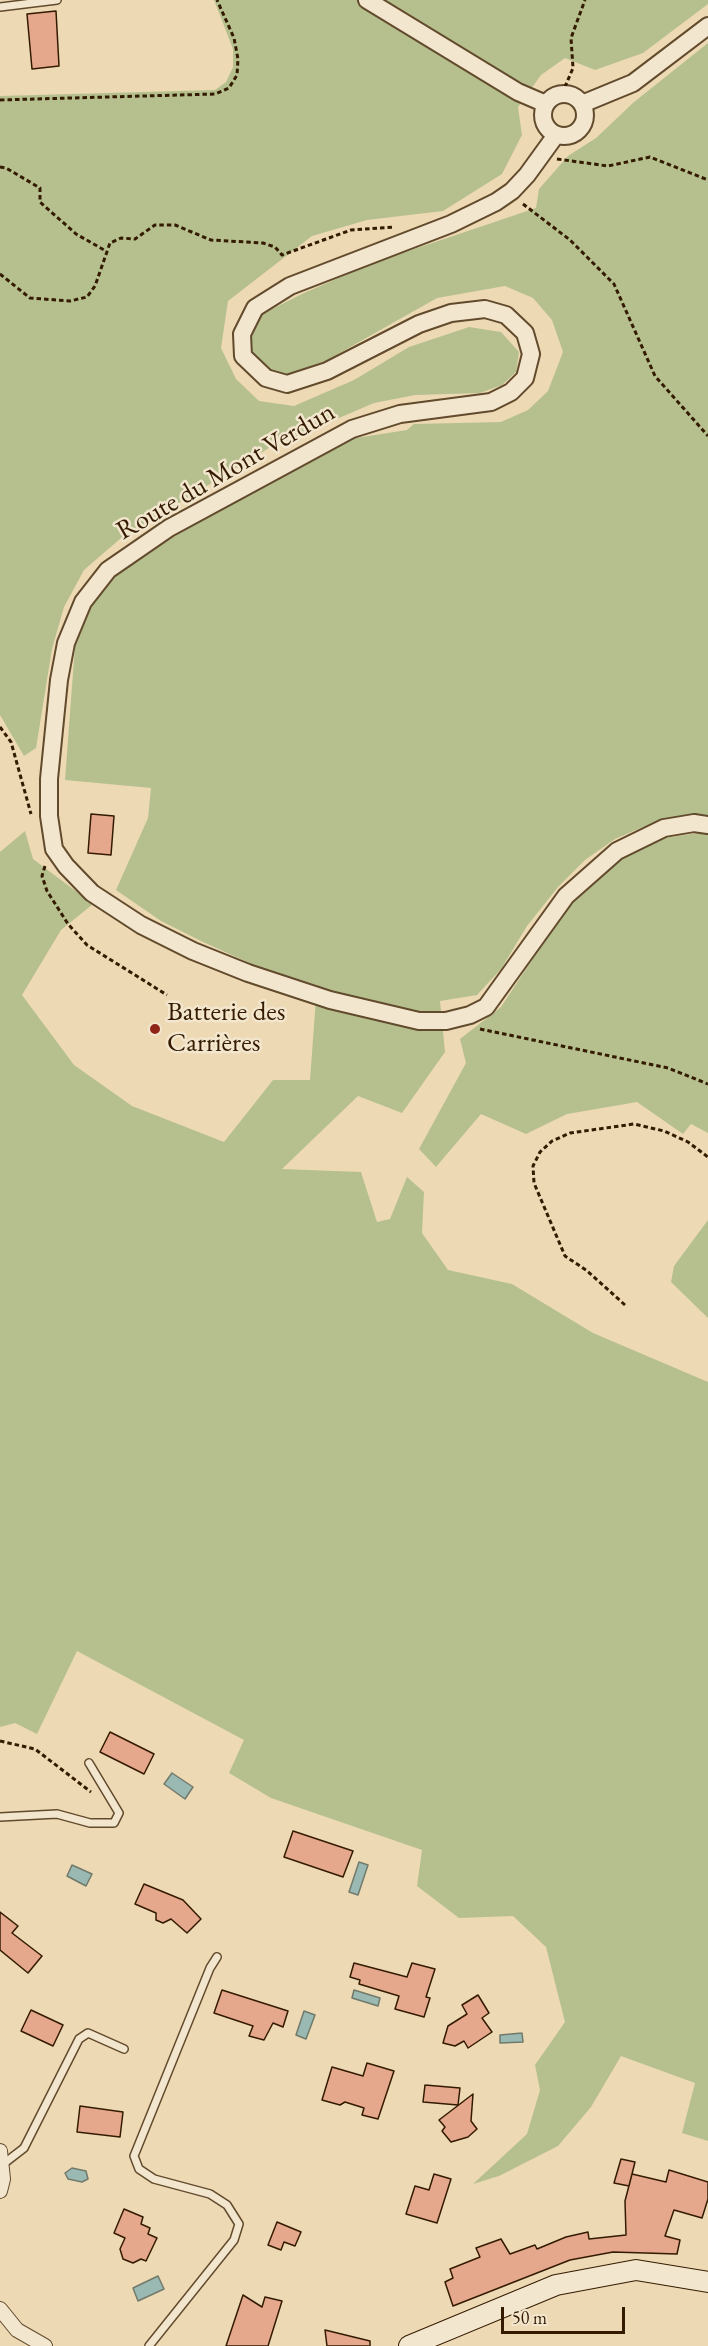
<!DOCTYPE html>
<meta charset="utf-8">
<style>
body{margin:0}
#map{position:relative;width:708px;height:2346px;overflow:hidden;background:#edd9b4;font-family:"EB Garamond",serif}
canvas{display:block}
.scale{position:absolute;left:501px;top:2307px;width:124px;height:27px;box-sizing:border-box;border:3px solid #341b00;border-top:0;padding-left:8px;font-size:18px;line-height:21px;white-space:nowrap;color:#341b00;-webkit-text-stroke:4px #f3e6ce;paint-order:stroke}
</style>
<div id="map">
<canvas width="708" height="2346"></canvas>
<div class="scale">50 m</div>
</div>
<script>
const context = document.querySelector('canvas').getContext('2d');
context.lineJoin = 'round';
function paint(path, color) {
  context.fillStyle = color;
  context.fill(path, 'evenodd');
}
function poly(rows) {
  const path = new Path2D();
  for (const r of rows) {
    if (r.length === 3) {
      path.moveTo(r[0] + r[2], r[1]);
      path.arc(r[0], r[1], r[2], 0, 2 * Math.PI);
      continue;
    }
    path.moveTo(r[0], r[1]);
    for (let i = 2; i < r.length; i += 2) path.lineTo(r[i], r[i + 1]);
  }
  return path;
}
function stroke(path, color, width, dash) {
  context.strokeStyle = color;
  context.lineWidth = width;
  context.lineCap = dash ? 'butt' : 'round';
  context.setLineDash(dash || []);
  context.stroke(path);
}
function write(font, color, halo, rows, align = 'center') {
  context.font = font + ' "EB Garamond",serif';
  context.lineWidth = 5;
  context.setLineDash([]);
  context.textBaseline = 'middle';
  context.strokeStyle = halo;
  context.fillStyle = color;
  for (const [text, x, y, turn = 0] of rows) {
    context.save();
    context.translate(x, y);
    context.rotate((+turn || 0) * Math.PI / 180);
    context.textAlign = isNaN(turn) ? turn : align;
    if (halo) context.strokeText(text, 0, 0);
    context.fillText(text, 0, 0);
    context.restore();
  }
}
paint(poly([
 [214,0,708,0,708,4,643,53,595,70,565,58,541,75,518,107,522,135,502,174,443,211,367,220,312,236,228,301,221,348,236,379,259,401,294,406,354,380,409,347,469,327,501,332,519,352,516,372,502,385,480,393,415,395,374,403,269,448,120,539,84,570,64,607,52,649,36,748,24,756,0,715,0,96,215,90,226,82,233,67,233,49],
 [708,43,708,817,657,821,615,839,585,860,558,887,527,926,501,969,477,995,440,1001,445,1052,402,1113,358,1096,282,1169,361,1172,377,1222,390,1219,407,1177,424,1192,422,1233,448,1270,512,1284,593,1333,708,1382,708,2141,682,2133,695,2083,621,2056,591,2107,558,2146,499,2176,473,2184,527,2134,540,2090,535,2065,565,2022,546,1947,513,1916,459,1918,417,1886,422,1850,271,1798,229,1773,244,1740,77,1651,37,1734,15,1723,0,1727,0,852,25,831,33,859,93,904,61,930,22,995,74,1065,132,1106,224,1142,273,1080,310,1080,317,985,256,966,201,941,161,921,116,890,148,818,151,788,65,780,75,646,89,606,119,571,206,517,356,438,407,430,414,424,501,422,528,410,548,391,563,352,552,320,533,298,505,286,437,298,329,359,287,376,268,372,250,354,250,336,262,314,304,293,373,263,536,208,539,189,568,156,596,138,634,102],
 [698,833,708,833,708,1133,691,1124,683,1134,637,1102,567,1114,526,1134,481,1114,436,1167,419,1149,466,1063,460,1039,501,1007,572,899,605,869,627,854,665,838],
 [708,1220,708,1318,671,1282,674,1266]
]), '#b6c08f');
const water = poly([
 [172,1773,193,1787,185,1799,164,1784,172,1773],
 [359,1862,368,1865,358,1895,349,1892,359,1862],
 [72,1865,92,1874,86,1886,67,1876,72,1865],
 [354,1990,380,1998,378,2006,352,1998,354,1990],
 [304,2011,315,2015,306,2039,296,2035,304,2011],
 [522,2033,523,2042,500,2043,500,2035,522,2033],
 [72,2168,86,2171,88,2179,82,2182,68,2179,65,2173,72,2168],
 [158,2276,164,2289,138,2301,133,2288,158,2276]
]);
paint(water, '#9ab9b2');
stroke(water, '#717a6b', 1.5);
const building = poly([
 [56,11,59,66,32,69,27,14,56,11],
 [91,814,114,816,111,855,88,853,91,814],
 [110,1732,154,1754,144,1774,100,1752,110,1732],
 [293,1831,353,1851,343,1877,284,1857,293,1831],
 [144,1884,183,1900,201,1919,187,1933,171,1919,163,1923,156,1920,156,1913,135,1904,144,1884],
 [0,1912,18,1926,12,1933,42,1956,28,1973,0,1950,0,1912],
 [354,1963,407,1977,412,1963,435,1969,426,1997,430,1998,424,2017,395,2009,399,1996,359,1984,360,1980,350,1977,354,1963],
 [222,1990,288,2011,283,2027,273,2023,264,2040,249,2036,253,2026,214,2013,222,1990],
 [478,1995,489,2013,482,2018,492,2032,468,2048,464,2041,455,2046,443,2043,448,2026,467,2014,462,2005,478,1995],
 [31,2010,63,2025,53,2046,21,2031,31,2010],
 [367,2063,394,2071,378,2119,362,2115,364,2108,345,2102,340,2105,322,2100,332,2067,363,2076,367,2063],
 [425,2085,460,2088,458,2105,423,2102,425,2085],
 [473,2094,471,2121,477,2129,468,2137,451,2142,442,2131,445,2127,439,2120,473,2094],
 [80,2106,123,2112,120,2137,77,2132,80,2106],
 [621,2159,635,2162,629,2186,614,2183,621,2159],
 [669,2170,708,2182,708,2199,702,2218,674,2210,665,2236,680,2240,677,2254,613,2252,570,2260,453,2306,445,2282,453,2278,450,2269,480,2257,476,2248,501,2239,510,2254,535,2245,537,2249,566,2237,588,2232,589,2239,626,2235,625,2201,632,2174,666,2182,669,2170],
 [434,2174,451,2179,437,2223,406,2214,415,2186,429,2190,434,2174],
 [124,2209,143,2217,141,2224,150,2228,148,2234,157,2238,146,2261,141,2259,133,2263,123,2259,120,2249,125,2238,114,2233,124,2209],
 [277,2222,301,2232,295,2246,284,2242,281,2250,268,2245,277,2222],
 [243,2295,262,2307,265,2297,282,2301,268,2346,226,2346,243,2295],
 [325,2330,370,2341,370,2346,327,2346,325,2330]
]);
paint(building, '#e5a88c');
stroke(building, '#341b00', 1.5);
const service = poly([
 [0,7,57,0],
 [0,1817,57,1814,90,1823,114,1823,119,1813,89,1763],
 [2,2165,24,2148,79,2039,88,2033,124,2049],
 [149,2346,234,2240,239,2224,227,2205,210,2194,154,2179,139,2169,134,2156,210,1968,217,1957]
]);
const minor = poly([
 [0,2151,3,2179,0,2191],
 [0,2309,17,2330,45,2346]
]);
const tertiary = poly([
 [367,0,518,92,546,104],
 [564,115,21],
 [582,104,633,83,708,26],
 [556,135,527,175,512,191,496,202,451,224,290,286,255,308,242,334,243,356,266,378,287,384,327,371,419,324,451,313,485,309,506,315,525,333,531,354,525,378,511,392,491,402,400,414,352,429,169,528,108,570,83,602,66,643,59,680,49,779,49,816,54,849,66,866,92,893,141,925,193,951,248,973,330,1000,419,1021,446,1021,470,1015,486,1007,566,896,617,851,664,828,694,823,708,825]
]);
const secondary = poly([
 [409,2346,556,2285,636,2270,708,2282]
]);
stroke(service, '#624a2d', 10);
stroke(minor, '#624a2d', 16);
stroke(tertiary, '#624a2d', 20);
stroke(secondary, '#341b00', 22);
stroke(poly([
 [562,94,573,68,571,38,585,0],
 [0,100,215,94,229,88,237,75,238,59,234,38,217,0],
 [557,159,608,166,650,157,708,180],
 [0,167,6,168,40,188,40,202,76,234,106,251],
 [523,204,570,240,614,284,655,376,708,436],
 [0,274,30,298,70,301,87,297,95,286,110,243,121,238,135,239,155,225,175,225,211,240,263,243,275,247,282,255,351,230,394,227],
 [0,727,11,742,31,814],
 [45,866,42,876,47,891,68,924,87,945,167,995],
 [480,1029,668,1068,708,1084],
 [625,1305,586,1270,565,1256,534,1183,533,1166,540,1152,552,1141,570,1133,634,1124,664,1131,688,1142,708,1157],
 [0,1741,35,1749,91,1792]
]), '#341b00', 3, [4.5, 3]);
stroke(service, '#f3e6ce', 7);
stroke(minor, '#f3e6ce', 14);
stroke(tertiary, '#f3e6ce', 16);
stroke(secondary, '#f3e6ce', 20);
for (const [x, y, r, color] of [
 [155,1029,6,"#8f2418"]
]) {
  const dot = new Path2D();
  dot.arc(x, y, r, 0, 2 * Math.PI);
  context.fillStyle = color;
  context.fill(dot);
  stroke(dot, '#f3e6ce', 2);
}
write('27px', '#341b00', '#f3e6ce', [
 ["Route du Mont Verdun",226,472,-30]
]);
write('27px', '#341b00', '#f3e6ce', [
 ["Batterie des",167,1013],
 ["Carrières",167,1044]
], 'left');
</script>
